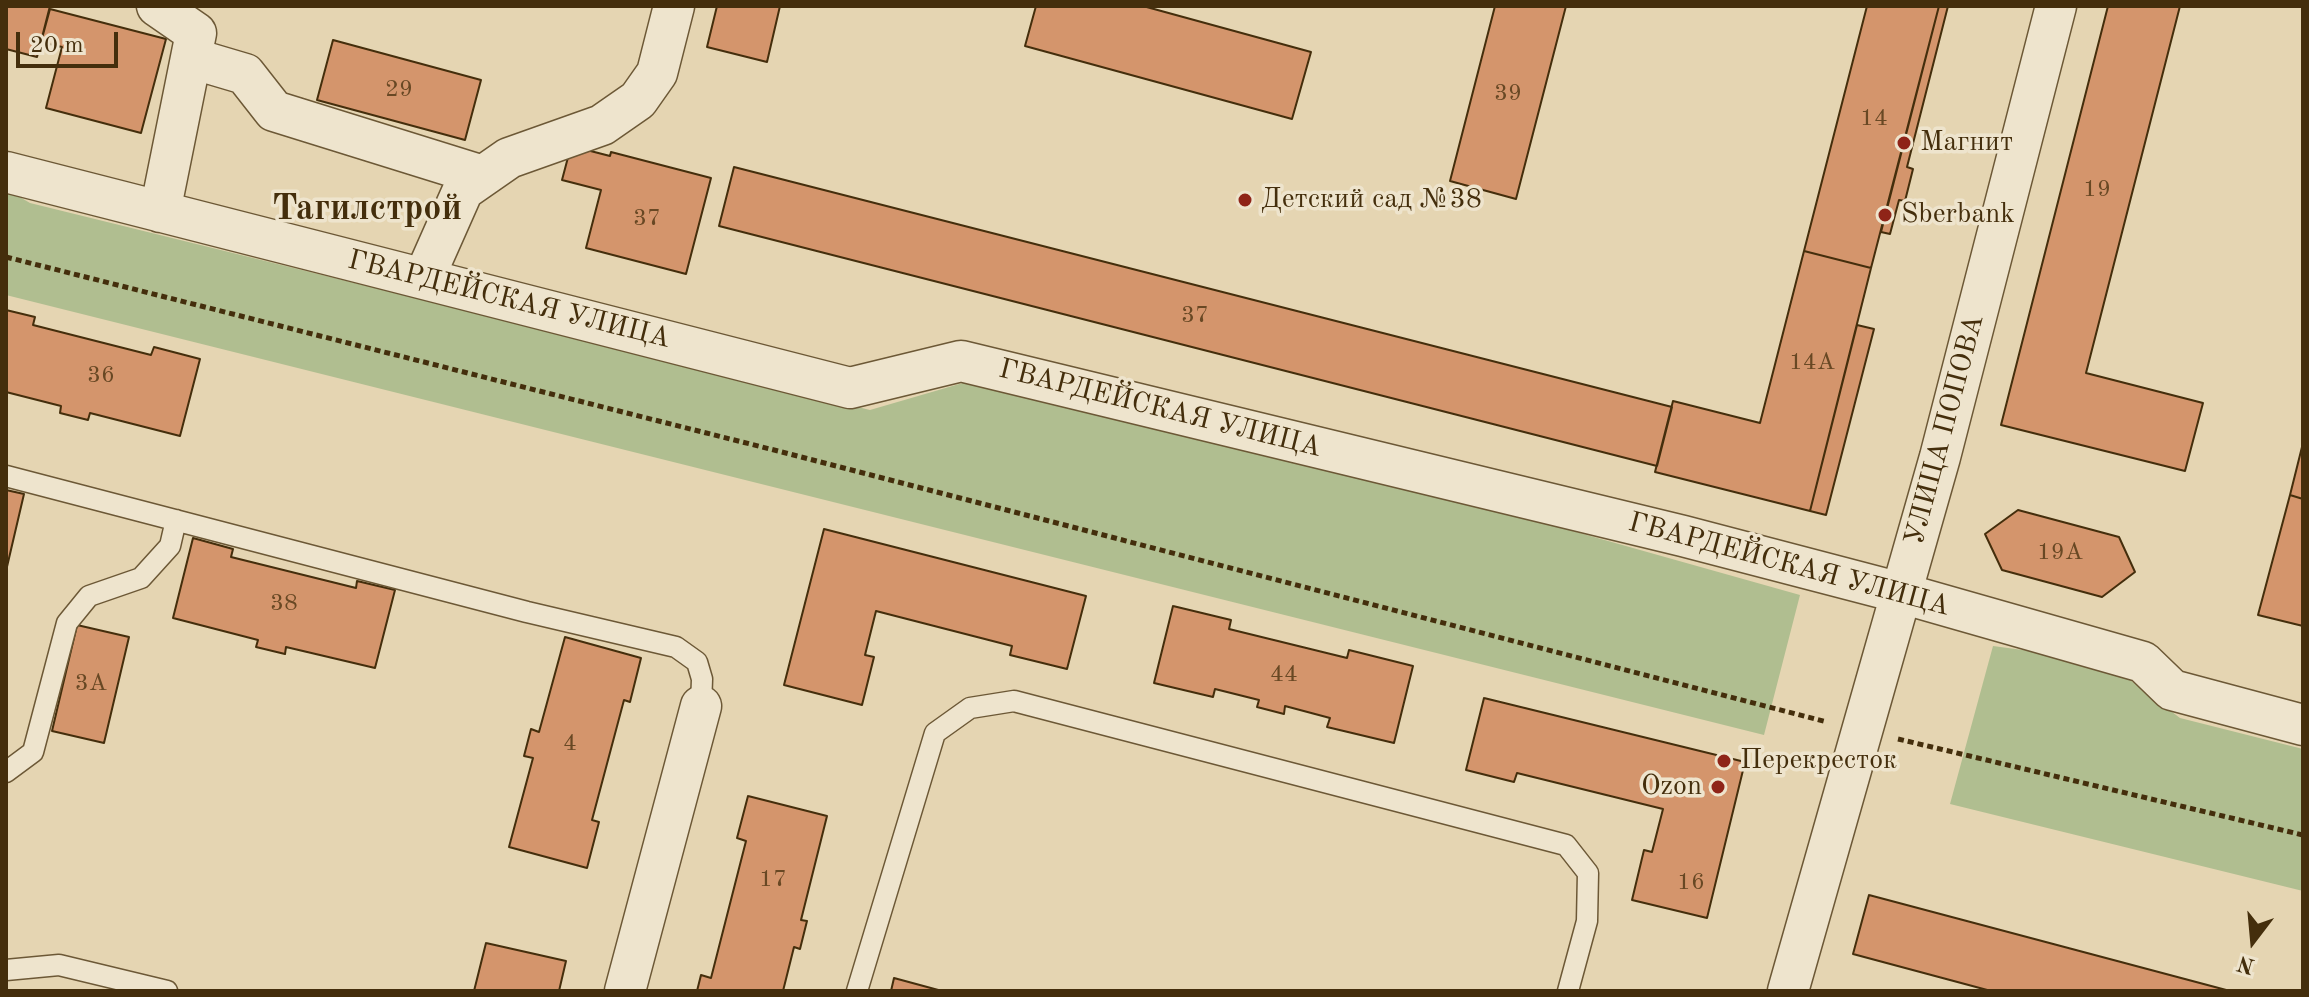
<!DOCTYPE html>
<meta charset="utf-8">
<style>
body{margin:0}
#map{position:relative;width:2309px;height:997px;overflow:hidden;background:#e5d5b2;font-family:"Old Standard TT",serif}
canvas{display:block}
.frame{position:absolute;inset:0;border:8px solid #442e0c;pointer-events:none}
.north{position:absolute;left:2213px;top:901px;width:80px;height:80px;-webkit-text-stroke:6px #eee4cd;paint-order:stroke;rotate:196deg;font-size:22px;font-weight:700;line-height:32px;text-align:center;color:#442e0c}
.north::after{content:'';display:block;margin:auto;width:28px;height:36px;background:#442e0c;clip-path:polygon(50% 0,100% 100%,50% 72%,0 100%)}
.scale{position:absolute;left:16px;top:32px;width:102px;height:36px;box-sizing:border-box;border:4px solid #442e0c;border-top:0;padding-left:10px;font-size:24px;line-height:28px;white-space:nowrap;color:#442e0c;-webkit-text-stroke:6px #eee4cd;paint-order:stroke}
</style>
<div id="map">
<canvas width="2309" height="997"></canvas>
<div class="frame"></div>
<div class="north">N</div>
<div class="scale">20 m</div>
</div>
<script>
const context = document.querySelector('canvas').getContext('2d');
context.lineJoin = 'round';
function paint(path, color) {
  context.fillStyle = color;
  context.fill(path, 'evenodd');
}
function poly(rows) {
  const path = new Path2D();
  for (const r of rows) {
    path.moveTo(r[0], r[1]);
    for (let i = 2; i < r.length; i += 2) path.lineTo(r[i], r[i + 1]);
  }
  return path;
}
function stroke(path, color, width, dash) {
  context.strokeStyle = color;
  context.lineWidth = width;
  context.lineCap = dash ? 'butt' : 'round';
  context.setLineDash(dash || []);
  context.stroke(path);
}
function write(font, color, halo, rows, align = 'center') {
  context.font = font + ' "Old Standard TT",serif';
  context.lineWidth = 7;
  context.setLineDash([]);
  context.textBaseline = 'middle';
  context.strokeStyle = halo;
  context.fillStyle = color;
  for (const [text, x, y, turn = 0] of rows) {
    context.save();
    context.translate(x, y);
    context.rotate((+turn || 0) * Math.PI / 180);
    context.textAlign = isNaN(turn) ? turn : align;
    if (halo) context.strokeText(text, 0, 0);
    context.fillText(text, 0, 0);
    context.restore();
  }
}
paint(poly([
 [6,189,30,203,870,410,1004,371,1800,595,1764,735,6,295],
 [1993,646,2105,661,2180,718,2303,749,2303,891,1950,804]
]), '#b0be90');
const building = poly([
 [6,6,50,6,37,57,6,49,6,6],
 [717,6,780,6,767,62,707,47,717,6],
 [1036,6,1143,6,1311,52,1292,119,1025,46,1036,6],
 [1495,6,1566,6,1516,199,1450,181,1495,6],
 [1867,6,1939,6,1871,268,1804,251,1867,6],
 [1939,6,1948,6,1907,167,1913,169,1905,201,1899,200,1890,234,1881,232,1939,6],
 [2108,6,2180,6,2086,373,2203,403,2185,471,2001,425,2108,6],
 [50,9,166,39,141,133,46,108,62,47,41,42,50,9],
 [333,40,481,80,465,140,317,100,333,40],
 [571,146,610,156,611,152,711,178,686,274,586,248,601,190,562,180,571,146],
 [734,167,1672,407,1657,466,719,226,734,167],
 [1804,251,1871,268,1810,511,1655,472,1673,401,1760,423,1804,251],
 [6,310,35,317,33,325,151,355,154,347,200,359,180,436,90,413,88,420,60,413,61,406,6,392,6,310],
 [1857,325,1874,329,1826,515,1810,511,1857,325],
 [2303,443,2303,499,2290,495,2303,443],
 [6,490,24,494,6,571,6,490],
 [2290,495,2303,499,2303,626,2258,615,2290,495],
 [2018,510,2119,537,2135,572,2102,597,2002,570,1985,534,2018,510],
 [824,529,1086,596,1067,669,1010,655,1012,646,876,611,865,655,874,657,862,705,784,685,824,529],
 [193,538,233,549,231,557,356,588,357,581,395,590,375,668,286,647,285,654,256,647,258,640,173,618,193,538],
 [1173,606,1231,620,1229,629,1347,658,1349,650,1413,666,1394,743,1327,727,1330,718,1285,706,1284,714,1257,707,1259,700,1215,689,1213,697,1154,683,1173,606],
 [77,625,129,637,104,743,52,731,77,625],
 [565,637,641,658,630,702,624,700,592,820,599,822,587,868,509,847,533,758,524,756,531,729,539,732,565,637],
 [1484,698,1745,762,1707,918,1632,900,1644,850,1652,852,1663,809,1517,773,1514,782,1466,770,1484,698],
 [748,796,827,816,801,920,807,921,800,949,794,947,783,991,697,991,701,975,711,978,746,841,737,838,748,796],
 [1869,895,2230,991,1991,991,1853,954,1869,895],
 [486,943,566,961,559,991,474,991,486,943],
 [894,978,942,991,891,991,894,978]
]);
paint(building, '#d4956c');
stroke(building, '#442e0c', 2);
const service = poly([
 [6,476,527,612,676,647,697,662,702,679,701,706],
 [6,772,33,752,67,623,89,596,141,578,170,546,176,520],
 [6,970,59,965,167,991],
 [857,991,935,733,970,708,1014,701,1566,845,1588,873,1587,921,1568,991]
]);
const minor = poly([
 [157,6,196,33,160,212],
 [191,58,245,74,274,111,483,176],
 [6,172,850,388,961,361,1683,536,1901,593,2143,662,2172,690,2303,725],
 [424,278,463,190,509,158,602,125,638,100,657,73,674,6],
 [625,991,701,706],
 [1788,991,1940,457,2056,6]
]);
stroke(service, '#6c5836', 23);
stroke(minor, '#6c5836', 43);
stroke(poly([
 [6,257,778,451,1827,722],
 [1898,739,2303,835]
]), '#442e0c', 5, [6, 4]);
stroke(service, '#eee4cd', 20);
stroke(minor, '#eee4cd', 40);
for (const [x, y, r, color] of [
 [1904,143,8,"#8f2418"],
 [1245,200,8,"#8f2418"],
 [1885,215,8,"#8f2418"],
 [1724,761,8,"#8f2418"],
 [1718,787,8,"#8f2418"]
]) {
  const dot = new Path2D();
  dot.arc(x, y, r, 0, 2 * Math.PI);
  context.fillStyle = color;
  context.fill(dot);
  stroke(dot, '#eee4cd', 3);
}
write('24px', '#684824', null, [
 ["29",399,90],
 ["39",1508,94],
 ["14",1874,119],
 ["19",2097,190],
 ["37",647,219],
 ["37",1195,316],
 ["14А",1812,363],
 ["36",101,376],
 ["19А",2060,553],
 ["38",284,604],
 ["44",1284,675],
 ["3А",91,684],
 ["4",570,744],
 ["17",773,880],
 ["16",1691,883]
]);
write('28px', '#442e0c', '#eee4cd', [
 ["Магнит",1920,143],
 ["Детский сад №38",1261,200],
 ["Sberbank",1901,215],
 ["Перекресток",1740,761],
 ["Ozon",1702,787,"right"]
], 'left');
write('28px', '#442e0c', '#eee4cd', [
 ["ГВАРДЕЙСКАЯ УЛИЦА",509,300,14],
 ["ГВАРДЕЙСКАЯ УЛИЦА",1160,409,14],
 ["УЛИЦА ПОПОВА",1945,430,-75],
 ["ГВАРДЕЙСКАЯ УЛИЦА",1789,565,15]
]);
write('bold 36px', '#442e0c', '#eee4cd', [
 ["Тагилстрой",367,210]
]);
</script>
